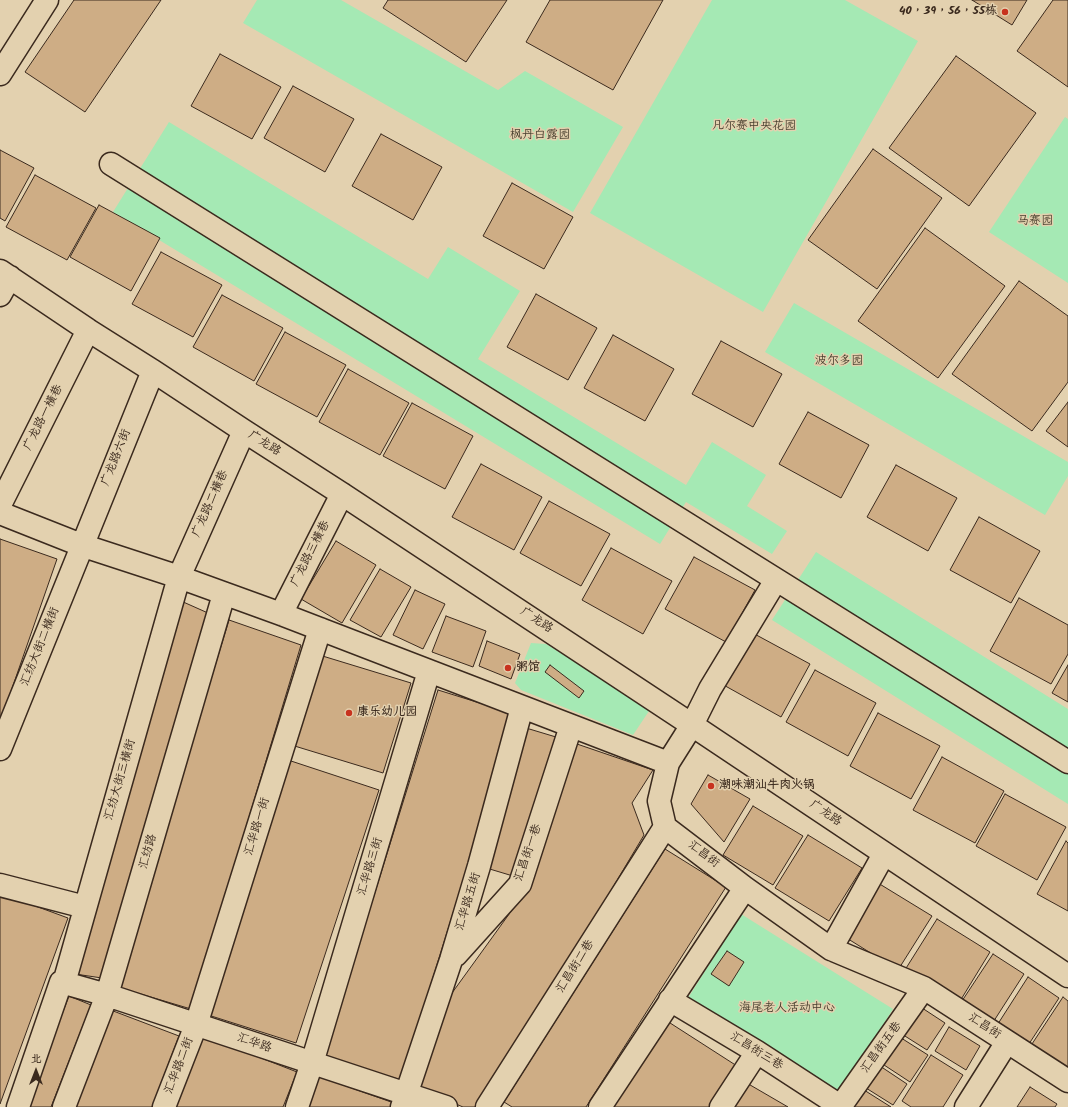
<!DOCTYPE html>
<meta charset="utf-8">
<style>
body{margin:0}
#map{position:relative;width:1068px;height:1107px;overflow:hidden;background:#e3d1af;font-family:Kalam,"LXGW WenKai TC",sans-serif}
canvas{display:block}
.north{position:absolute;left:16px;top:1051px;width:40px;height:40px;-webkit-text-stroke:3px #e3d1af;paint-order:stroke;rotate:0deg;font-size:11px;font-weight:700;line-height:16px;text-align:center;color:#3b2a1e}
.north::after{content:'';display:block;margin:auto;width:14px;height:18px;background:#3b2a1e;clip-path:polygon(50% 0,100% 100%,50% 72%,0 100%)}
</style>
<div id="map">
<canvas width="1068" height="1107"></canvas>
<div class="north">北</div>
</div>
<script>
const context = document.querySelector('canvas').getContext('2d');
context.lineJoin = 'round';
function paint(path, color) {
  context.fillStyle = color;
  context.fill(path, 'evenodd');
}
function poly(rows) {
  const path = new Path2D();
  for (const r of rows) {
    path.moveTo(r[0], r[1]);
    for (let i = 2; i < r.length; i += 2) path.lineTo(r[i], r[i + 1]);
  }
  return path;
}
function stroke(path, color, width, dash) {
  context.strokeStyle = color;
  context.lineWidth = width;
  context.lineCap = dash ? 'butt' : 'round';
  context.setLineDash(dash || []);
  context.stroke(path);
}
function write(font, color, halo, rows, align = 'center') {
  context.font = font + ' Kalam,"LXGW WenKai TC",sans-serif';
  context.lineWidth = 3;
  context.setLineDash([]);
  context.textBaseline = 'middle';
  context.strokeStyle = halo;
  context.fillStyle = color;
  for (const [text, x, y, turn = 0] of rows) {
    context.save();
    context.translate(x, y);
    context.rotate((+turn || 0) * Math.PI / 180);
    context.textAlign = isNaN(turn) ? turn : align;
    if (halo) context.strokeText(text, 0, 0);
    context.fillText(text, 0, 0);
    context.restore();
  }
}
paint(poly([
 [257,0,341,0,498,90,525,71,623,127,573,212,243,23],
 [712,0,845,0,918,41,763,312,590,213],
 [1065,117,1068,119,1068,283,989,232],
 [169,122,428,279,448,247,520,291,478,359,686,485,712,442,766,475,747,506,787,531,772,554,686,502,660,544,113,212],
 [794,303,1068,462,1068,476,1045,515,765,352],
 [816,552,1068,709,1068,804,772,620],
 [531,643,546,644,651,708,633,735,521,690,515,683],
 [741,914,893,1009,834,1104,681,1009]
]), '#a5e9b4');
const building = poly([
 [74,0,161,0,85,112,25,72,74,0],
 [388,0,507,0,466,62,383,8,388,0],
 [550,0,663,0,613,90,526,42,550,0],
 [972,0,1027,0,1012,25,972,0],
 [1053,0,1068,0,1068,87,1017,51,1053,0],
 [220,54,281,87,252,139,191,106,220,54],
 [956,56,1036,113,969,206,889,148,956,56],
 [293,86,354,119,325,172,264,138,293,86],
 [381,134,442,167,413,220,352,186,381,134],
 [873,149,942,198,877,289,808,240,873,149],
 [0,150,34,168,5,221,0,218,0,150],
 [35,175,96,208,67,260,6,227,35,175],
 [512,183,573,217,544,269,483,236,512,183],
 [99,205,160,238,131,291,70,257,99,205],
 [925,228,1005,286,938,378,858,321,925,228],
 [161,252,222,285,193,337,132,304,161,252],
 [1019,281,1068,316,1068,382,1032,431,952,374,1019,281],
 [536,294,597,328,568,380,507,347,536,294],
 [222,295,283,328,254,381,193,347,222,295],
 [285,332,346,365,317,417,256,384,285,332],
 [613,335,674,369,645,421,584,388,613,335],
 [721,341,782,374,753,427,692,394,721,341],
 [348,369,409,403,380,455,319,422,348,369],
 [1068,402,1068,447,1046,431,1068,402],
 [412,403,473,436,445,489,383,456,412,403],
 [808,412,869,445,841,498,779,464,808,412],
 [481,464,542,497,514,550,452,517,481,464],
 [896,465,957,498,928,551,867,517,896,465],
 [549,501,610,534,581,586,520,553,549,501],
 [979,517,1040,551,1011,603,950,570,979,517],
 [0,539,57,559,0,723,0,539],
 [336,541,376,565,342,623,301,599,336,541],
 [611,548,672,581,643,634,582,600,611,548],
 [694,557,755,590,726,642,665,609,694,557],
 [380,569,411,587,381,637,350,620,380,569],
 [415,590,445,604,423,649,393,635,415,590],
 [1019,598,1068,625,1068,654,1051,684,990,651,1019,598],
 [181,601,208,613,102,978,75,974,181,601],
 [446,616,486,631,473,667,432,652,446,616],
 [229,620,301,645,191,1009,117,987,229,620],
 [749,631,810,664,781,717,720,683,749,631],
 [487,641,520,654,511,679,479,666,487,641],
 [316,654,411,683,383,773,288,744,316,654],
 [550,665,584,691,579,698,545,672,550,665],
 [1068,665,1068,702,1052,693,1068,665],
 [815,670,876,703,848,756,786,722,815,670],
 [438,690,515,714,401,1080,324,1056,438,690],
 [878,713,940,746,911,799,850,766,878,713],
 [526,728,556,737,513,876,483,867,526,728],
 [574,743,653,770,632,803,644,835,482,1107,463,1107,418,1088,452,993,533,881,574,743],
 [942,757,1004,791,975,843,913,810,942,757],
 [288,760,379,790,296,1043,205,1014,288,760],
 [708,775,750,799,724,842,691,804,708,775],
 [1005,794,1066,827,1037,880,976,846,1005,794],
 [753,806,803,836,773,885,723,855,753,806],
 [808,835,862,868,829,921,775,888,808,835],
 [1066,841,1068,843,1068,911,1037,894,1066,841],
 [665,849,726,887,586,1107,512,1107,504,1102,665,849],
 [878,883,932,916,898,970,845,937,878,883],
 [0,893,68,918,0,1104,0,893],
 [937,919,990,952,957,1006,903,973,937,919],
 [727,951,744,962,729,986,711,974,727,951],
 [993,954,1024,974,990,1027,958,1007,993,954],
 [1028,977,1059,998,1025,1050,994,1030,1028,977],
 [69,996,91,1005,51,1107,26,1107,69,996],
 [1063,997,1068,1001,1068,1068,1028,1050,1063,997],
 [916,1004,945,1023,927,1050,897,1031,916,1004],
 [108,1009,179,1036,152,1107,70,1107,108,1009],
 [667,1021,737,1066,711,1107,612,1107,667,1021],
 [949,1027,980,1046,966,1070,935,1051,949,1027],
 [197,1033,297,1072,283,1107,168,1107,197,1033],
 [898,1036,928,1055,910,1082,881,1063,898,1036],
 [931,1055,963,1075,943,1107,911,1107,902,1101,931,1055],
 [880,1066,907,1084,893,1105,866,1088,880,1066],
 [312,1074,394,1103,393,1107,300,1107,312,1074],
 [745,1082,788,1107,730,1107,745,1082],
 [1030,1087,1057,1104,1055,1107,1017,1107,1030,1087],
 [864,1090,891,1107,853,1107,864,1090]
]);
paint(building, '#cead85');
stroke(building, '#3b2a1e', 1);
const minor = poly([
 [0,74,47,0],
 [111,164,1068,762],
 [0,271,88,330,153,371,244,431,342,494,692,725,1068,976],
 [0,295,10,277],
 [0,505,88,330],
 [0,513,81,545,179,577,281,614,668,763],
 [776,580,710,689,692,725,668,763,659,801,665,827,745,888,831,949,924,988,1068,1081],
 [281,614,342,494],
 [0,749,153,371],
 [0,885,85,907],
 [831,949,884,854],
 [456,955,520,884,571,726],
 [64,983,179,577,244,431],
 [670,1000,757,1052,840,1106],
 [18,1107,61,982,107,995,446,1107],
 [64,1107,107,995,224,594],
 [164,1107,196,1025,320,629],
 [297,1107,312,1063,429,671],
 [402,1107,451,960,479,866,522,707],
 [487,1107,665,827],
 [600,1107,745,888],
 [721,1107,757,1052],
 [840,1107,924,988],
 [966,1107,1007,1042]
]);
stroke(minor, '#3b2a1e', 25);
stroke(minor, '#e3d1af', 22);
for (const [x, y, r, color] of [
 [1005,12,4,"#c8321e"],
 [508,668,4,"#c8321e"],
 [349,713,4,"#c8321e"],
 [711,786,4,"#c8321e"]
]) {
  const dot = new Path2D();
  dot.arc(x, y, r, 0, 2 * Math.PI);
  context.fillStyle = color;
  context.fill(dot);
  stroke(dot, '#e3d1af', 1.5);
}
write('bold 12px', '#3b2a1e', '#e3d1af', [
 ["40，39，56，55栋",997,12,"right"],
 ["粥馆",516,668],
 ["康乐幼儿园",357,713],
 ["潮味潮汕牛肉火锅",719,786]
], 'left');
write('12px', '#463d2d', '#e3d1af', [
 ["凡尔赛中央花园",754,127],
 ["枫丹白露园",540,136],
 ["马赛园",1035,222],
 ["波尔多园",839,362],
 ["海尾老人活动中心",787,1009]
]);
write('12px', '#3b2a1e', '#e3d1af', [
 ["广龙路一横巷",44,418,-63],
 ["广龙路",264,444,32],
 ["广龙路六街",117,458,-68],
 ["广龙路二横巷",211,504,-66],
 ["广龙路三横巷",311,554,-63],
 ["广龙路",536,621,33],
 ["汇纺大街二横街",41,647,-68],
 ["汇纺大街三横街",121,780,-74],
 ["广龙路",825,814,34],
 ["汇华路一街",258,827,-73],
 ["汇纺路",149,852,-74],
 ["汇昌街一巷",529,853,-71],
 ["汇昌街",703,855,37],
 ["汇华路三街",371,867,-73],
 ["汇华路五街",469,902,-73],
 ["汇昌街二巷",576,967,-58],
 ["汇昌街",984,1027,33],
 ["汇华路",254,1044,19],
 ["汇昌街五巷",882,1048,-54],
 ["汇昌街三巷",756,1052,32],
 ["汇华路二街",180,1066,-69]
]);
</script>
